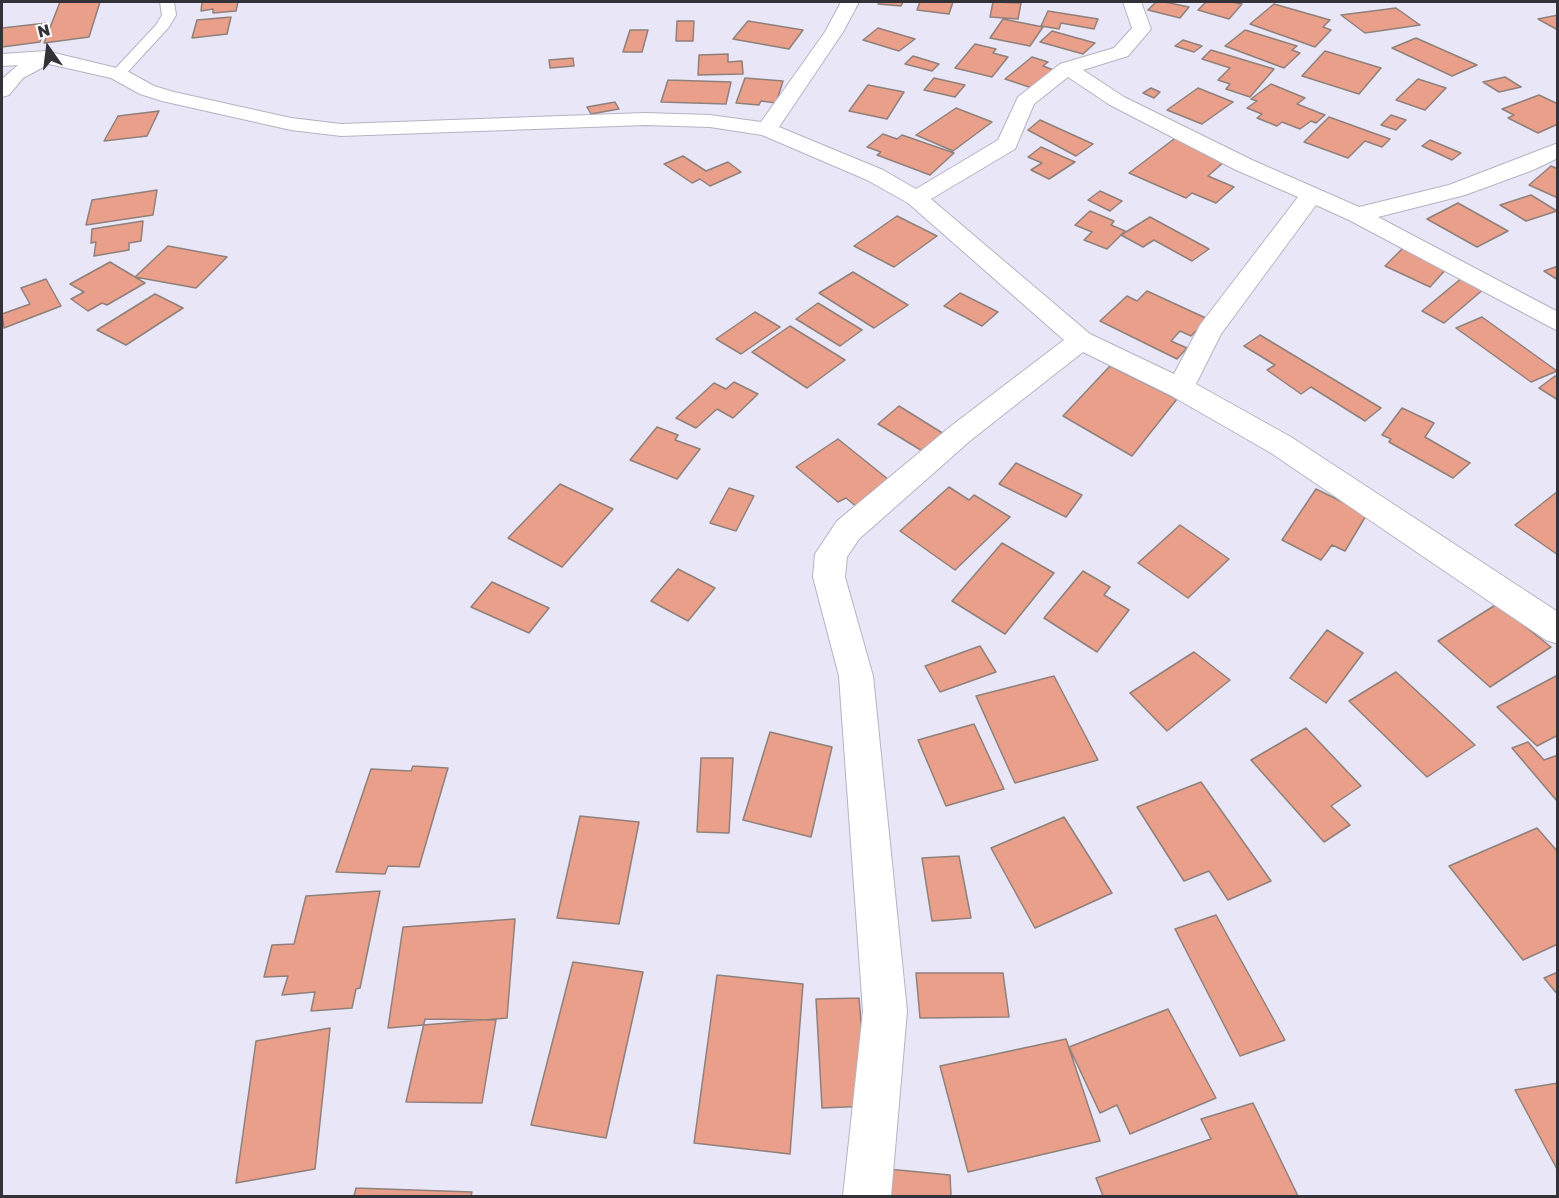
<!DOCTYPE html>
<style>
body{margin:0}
#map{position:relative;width:1559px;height:1198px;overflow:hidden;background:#e9e7f7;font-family:"Golos Text",sans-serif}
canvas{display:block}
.frame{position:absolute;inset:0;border:3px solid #333239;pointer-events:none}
.north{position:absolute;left:18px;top:18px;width:60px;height:60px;-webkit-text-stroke:4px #fff;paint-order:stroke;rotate:346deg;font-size:16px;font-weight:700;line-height:24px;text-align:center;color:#333239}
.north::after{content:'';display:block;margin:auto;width:21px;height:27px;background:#333239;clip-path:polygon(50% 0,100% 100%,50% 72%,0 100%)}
</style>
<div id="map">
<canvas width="1559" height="1198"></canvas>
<div class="frame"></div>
<div class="north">N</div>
</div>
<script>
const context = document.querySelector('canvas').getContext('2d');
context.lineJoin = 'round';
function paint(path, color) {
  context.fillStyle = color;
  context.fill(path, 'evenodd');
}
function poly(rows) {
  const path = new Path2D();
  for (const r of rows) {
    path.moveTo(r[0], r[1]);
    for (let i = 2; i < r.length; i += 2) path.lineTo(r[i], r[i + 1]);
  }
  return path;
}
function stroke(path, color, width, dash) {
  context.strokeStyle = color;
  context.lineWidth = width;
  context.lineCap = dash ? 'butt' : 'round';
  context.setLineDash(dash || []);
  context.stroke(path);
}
const building = poly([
 [60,2,100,2,89,37,44,43,60,2],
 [202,2,238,2,236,11,213,13,213,9,201,11,202,2],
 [879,2,903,2,901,6,878,4,879,2],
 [920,2,953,2,949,14,917,10,920,2],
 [993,2,1021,3,1018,19,990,17,993,2],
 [1156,2,1165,2,1189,7,1180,18,1148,10,1156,2],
 [1206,2,1231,2,1242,4,1229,19,1198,10,1206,2],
 [1274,4,1330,20,1323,27,1331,30,1315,47,1250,24,1274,4],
 [1396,8,1420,25,1365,33,1341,15,1396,8],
 [1048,11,1098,19,1094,29,1061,23,1059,29,1041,26,1048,11],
 [1558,15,1558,30,1538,19,1558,15],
 [231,17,227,34,192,38,197,20,231,17],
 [1003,19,1043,27,1030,46,990,38,1003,19],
 [677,21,694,21,693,41,676,41,677,21],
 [748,21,803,30,789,49,733,39,748,21],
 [47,23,40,42,2,47,2,28,47,23],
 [878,28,915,39,899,51,863,40,878,28],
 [630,30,648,30,642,52,623,52,630,30],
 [1245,30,1297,46,1292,50,1300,53,1284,68,1225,46,1245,30],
 [1052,31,1095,43,1083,54,1040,42,1052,31],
 [1416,38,1477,65,1452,76,1392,48,1416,38],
 [1183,40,1202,46,1194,52,1175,46,1183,40],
 [975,44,996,49,993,53,1008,57,992,77,955,68,975,44],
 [1211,50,1274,69,1250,97,1226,89,1230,84,1218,80,1230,68,1202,59,1211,50],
 [1325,51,1381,68,1359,94,1302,76,1325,51],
 [728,54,728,62,742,61,743,74,698,75,699,55,728,54],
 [913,56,939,64,932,71,905,64,913,56],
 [1032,57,1048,62,1043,66,1056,71,1035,89,1005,79,1032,57],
 [573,58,574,66,550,68,549,60,573,58],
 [1505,77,1521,87,1499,92,1483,82,1505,77],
 [745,78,783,81,776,103,761,101,759,105,736,103,745,78],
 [934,78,965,85,955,97,924,90,934,78],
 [1418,79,1446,88,1425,110,1396,100,1418,79],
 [668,80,731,82,726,104,661,102,668,80],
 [1271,84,1305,98,1297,104,1325,115,1316,123,1311,121,1300,129,1282,122,1277,126,1257,118,1262,114,1247,108,1257,101,1251,99,1271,84],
 [868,85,904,92,887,119,849,111,868,85],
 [1151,88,1160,92,1154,98,1143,93,1151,88],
 [1198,88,1233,102,1202,124,1167,110,1198,88],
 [1539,95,1558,104,1558,124,1538,133,1508,118,1514,115,1502,109,1539,95],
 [615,102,619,109,591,114,587,107,615,102],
 [956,108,992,122,953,151,916,135,956,108],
 [159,111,147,136,104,141,118,116,159,111],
 [1391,115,1406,120,1396,130,1381,125,1391,115],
 [1329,117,1376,134,1390,139,1382,147,1365,141,1348,158,1304,142,1329,117],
 [1040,120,1093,144,1076,156,1028,130,1040,120],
 [883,134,897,139,902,135,954,153,930,175,877,155,881,152,867,147,883,134],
 [1178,136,1209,149,1204,154,1224,162,1208,176,1234,187,1216,203,1192,193,1186,198,1129,173,1178,136],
 [1430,140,1461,153,1452,160,1422,146,1430,140],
 [1041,147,1075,162,1049,179,1031,170,1042,163,1028,157,1041,147],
 [683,156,706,171,728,162,741,172,710,186,700,179,692,183,664,164,683,156],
 [1551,166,1558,169,1558,198,1529,185,1551,166],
 [157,190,153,215,86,225,92,200,157,190],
 [1100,191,1122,201,1110,211,1088,200,1100,191],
 [1531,195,1557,211,1526,221,1500,205,1531,195],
 [1458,203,1508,231,1477,247,1427,219,1458,203],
 [1090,211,1114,221,1111,225,1125,231,1107,249,1084,240,1092,232,1075,225,1090,211],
 [897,216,937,236,894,267,854,246,897,216],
 [1150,217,1209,249,1192,261,1154,240,1143,247,1121,235,1150,217],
 [143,221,141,241,129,243,129,250,94,256,96,242,91,243,92,229,143,221],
 [168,246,227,257,196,288,135,277,168,246],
 [1403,248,1448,267,1430,287,1385,266,1403,248],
 [110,262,145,283,107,305,102,303,88,311,71,299,84,292,70,284,110,262],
 [1558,266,1558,280,1544,271,1558,266],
 [853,272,908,305,874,328,819,293,853,272],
 [1463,277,1485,288,1444,323,1422,311,1463,277],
 [46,279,61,306,4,328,2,314,30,304,21,288,46,279],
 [1147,291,1208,319,1191,336,1180,331,1171,341,1187,348,1177,359,1100,321,1127,296,1137,301,1147,291],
 [960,293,998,312,982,326,944,306,960,293],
 [155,294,183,308,126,345,97,330,155,294],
 [818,303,862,330,840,346,796,319,818,303],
 [755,312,780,327,741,354,716,339,755,312],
 [1482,317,1557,371,1531,382,1456,328,1482,317],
 [790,326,845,360,807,388,752,352,790,326],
 [1260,335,1381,408,1365,421,1311,387,1301,394,1267,370,1275,365,1244,346,1260,335],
 [1110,366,1177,399,1132,456,1063,416,1110,366],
 [1555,376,1558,378,1558,400,1539,388,1555,376],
 [734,382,758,394,733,418,717,409,696,428,676,418,714,383,726,389,734,382],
 [899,406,944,434,924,452,878,424,899,406],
 [1402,408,1434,423,1425,437,1470,463,1453,478,1389,442,1391,439,1382,435,1402,408],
 [657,427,678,435,675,440,700,449,677,479,630,460,657,427],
 [838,439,889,480,871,492,876,495,858,508,846,498,838,502,796,467,838,439],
 [1016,463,1082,495,1066,517,999,484,1016,463],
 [560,484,613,509,562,567,508,538,560,484],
 [949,487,969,500,974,495,1010,517,955,570,900,531,949,487],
 [729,488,754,496,736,531,710,523,729,488],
 [1316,489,1367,514,1345,551,1332,545,1321,560,1282,540,1316,489],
 [1558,491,1558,555,1515,525,1558,491],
 [1180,525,1229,559,1188,598,1138,563,1180,525],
 [1002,543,1054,573,1005,634,952,601,1002,543],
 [678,569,715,588,688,621,651,601,678,569],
 [1083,571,1110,587,1104,595,1129,610,1097,652,1044,618,1083,571],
 [492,582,549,608,529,633,471,607,492,582],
 [1497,604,1551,647,1490,687,1438,641,1497,604],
 [1327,630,1363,653,1326,703,1290,678,1327,630],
 [980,646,996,672,940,692,925,666,980,646],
 [1194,652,1230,680,1167,731,1130,693,1194,652],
 [1396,672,1475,745,1427,777,1349,701,1396,672],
 [1558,675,1558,735,1537,746,1497,707,1558,675],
 [1054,676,1098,760,1015,783,976,696,1054,676],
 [974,724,1004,789,946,806,918,740,974,724],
 [1306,728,1361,786,1331,806,1350,825,1324,842,1251,760,1306,728],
 [770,732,832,747,811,837,743,820,770,732],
 [1528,742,1544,760,1558,755,1557,801,1512,748,1528,742],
 [701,758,733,758,729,833,697,832,701,758],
 [413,766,448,768,419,867,388,866,385,874,336,872,371,769,411,771,413,766],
 [1201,782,1271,881,1228,900,1209,871,1184,881,1137,807,1201,782],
 [580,816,639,822,619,924,557,918,580,816],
 [1064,817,1112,893,1035,928,991,848,1064,817],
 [1537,828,1558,852,1558,944,1523,960,1449,866,1537,828],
 [959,856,971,918,932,921,922,858,959,856],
 [380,891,360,988,356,989,352,1008,311,1011,315,992,282,995,288,976,264,977,272,945,294,944,306,896,380,891],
 [1216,915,1285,1040,1240,1056,1175,929,1216,915],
 [515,919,507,1018,388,1028,403,927,515,919],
 [573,962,643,972,606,1138,531,1125,573,962],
 [1558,972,1558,995,1544,978,1558,972],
 [916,973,1003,973,1009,1017,920,1018,916,973],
 [717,975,803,984,790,1154,694,1143,717,975],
 [859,998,868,1106,822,1108,816,999,859,998],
 [1168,1009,1216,1098,1130,1134,1117,1105,1100,1113,1069,1047,1168,1009],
 [425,1019,496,1020,482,1103,406,1102,425,1019],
 [330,1028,315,1169,236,1183,256,1041,330,1028],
 [1066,1039,1100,1141,968,1172,940,1066,1066,1039],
 [1558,1083,1558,1171,1515,1090,1558,1083],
 [1253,1103,1298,1196,1103,1196,1096,1178,1211,1139,1201,1119,1253,1103],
 [888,1169,950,1175,951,1196,888,1196,888,1169],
 [356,1188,472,1192,471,1196,354,1196,356,1188]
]);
paint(building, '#e99f8a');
stroke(building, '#90807b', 1.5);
const lane = poly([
 [160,2,174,2,176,15,169,27,123,77,113,77,110,74,113,71,156,25,162,15,160,2]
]);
const street = poly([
 [841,2,859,2,843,32,779,127,883,170,916,189,998,140,1018,97,1060,64,1114,48,1132,28,1123,2,1141,2,1151,29,1128,56,1083,70,1124,97,1252,160,1359,207,1449,185,1558,143,1558,158,1533,170,1465,195,1378,217,1558,312,1558,331,1349,220,1316,205,1221,334,1196,384,1291,437,1558,612,1558,644,1546,640,1271,453,1170,395,1083,352,971,440,859,539,847,557,845,577,873,676,907,1011,891,1196,843,1196,863,1011,839,676,813,577,815,554,837,521,951,426,1064,340,908,203,867,180,762,135,710,127,645,125,341,136,291,130,162,101,140,94,111,78,49,64,23,78,9,95,2,97,2,79,18,65,2,66,2,54,46,51,125,70,154,86,174,92,291,118,341,124,645,113,710,115,761,122,825,32,841,2],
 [1068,77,1110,105,1236,170,1298,197,1200,325,1174,374,1090,334,931,199,1015,149,1034,104,1068,77]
]);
stroke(lane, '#b5b3c2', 2);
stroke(street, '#b5b3c2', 2);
paint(lane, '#fff');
paint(street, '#fff');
</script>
